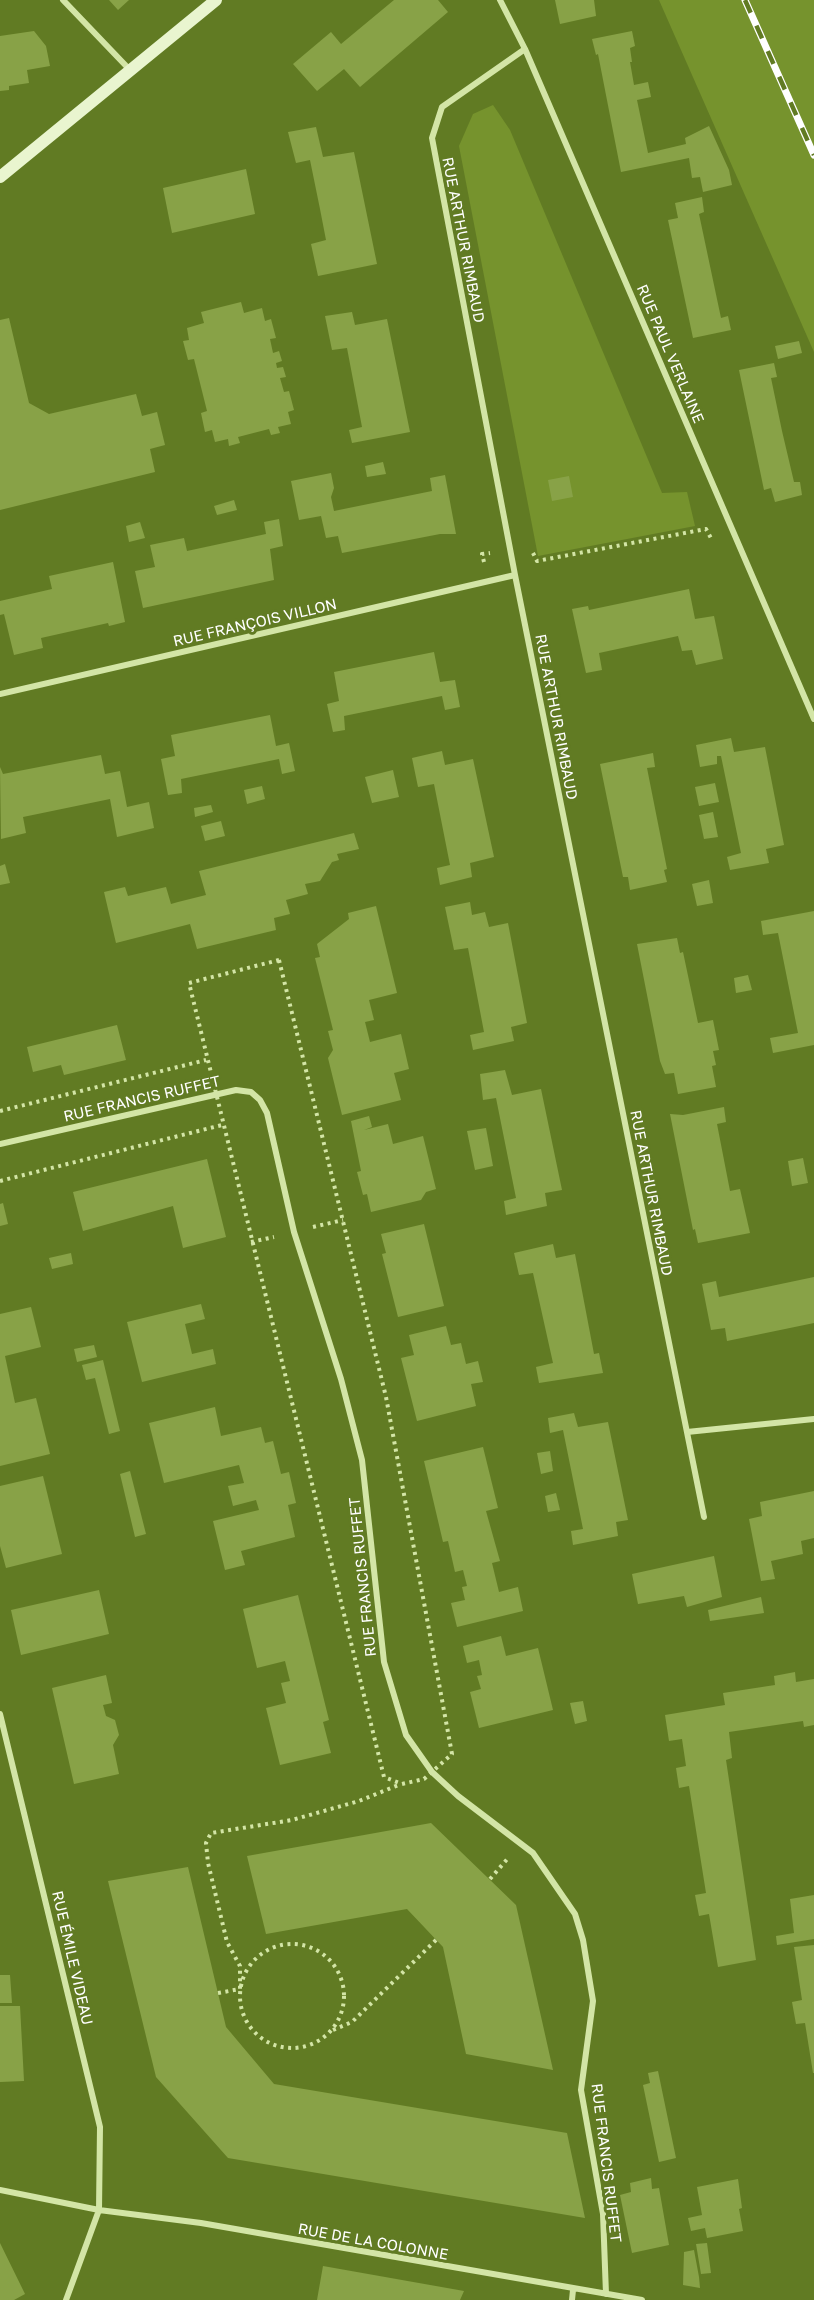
<!DOCTYPE html>
<meta charset="utf-8">
<style>
body{margin:0}
canvas{display:block;background:#617b23}
</style>
<canvas width="814" height="2300"></canvas>
<script>
const context = document.querySelector('canvas').getContext('2d');
context.lineJoin = 'round';
function paint(path, color) {
  context.fillStyle = color;
  context.fill(path, 'evenodd');
}
function poly(rows) {
  const path = new Path2D();
  for (const r of rows) {
    if (r.length === 3) {
      path.moveTo(r[0] + r[2], r[1]);
      path.arc(r[0], r[1], r[2], 0, 2 * Math.PI);
      continue;
    }
    path.moveTo(r[0], r[1]);
    for (let i = 2; i < r.length; i += 2) path.lineTo(r[i], r[i + 1]);
  }
  return path;
}
function stroke(path, color, width, dash) {
  context.strokeStyle = color;
  context.lineWidth = width;
  context.lineCap = dash ? 'butt' : 'round';
  context.setLineDash(dash || []);
  context.stroke(path);
}
function write(font, color, halo, rows, align = 'center') {
  context.font = font + ' "Golos Text",sans-serif';
  context.lineWidth = 6;
  context.setLineDash([]);
  context.textBaseline = 'middle';
  context.strokeStyle = halo;
  context.fillStyle = color;
  for (const [text, x, y, turn = 0] of rows) {
    context.save();
    context.translate(x, y);
    context.rotate((+turn || 0) * Math.PI / 180);
    context.textAlign = isNaN(turn) ? turn : align;
    if (halo) context.strokeText(text, 0, 0);
    context.fillText(text, 0, 0);
    context.restore();
  }
}
paint(poly([
 [659,0,814,0,814,352],
 [493,105,510,130,662,493,687,492,695,526,538,556,459,146,473,114]
]), '#76932d');
paint(poly([
 [109,0,129,0,118,10],
 [394,0,438,0,448,12,360,87,344,69,317,91,293,64,331,32,341,44],
 [555,0,594,0,596,16,560,24],
 [34,31,46,46,50,66,27,70,29,83,9,86,9,90,0,91,0,36],
 [632,31,635,46,630,48,632,62,630,62,634,85,648,82,651,97,637,100,648,153,686,144,685,138,709,126,729,170,732,185,703,192,700,177,692,178,689,158,621,172,598,54,596,55,592,39],
 [316,127,323,157,354,152,377,264,318,276,311,244,326,240,320,209,310,160,296,163,288,132],
 [246,169,255,214,172,233,163,188],
 [702,197,704,212,699,214,721,318,728,316,731,330,693,338,668,220,678,218,675,203],
 [241,302,244,313,262,308,265,321,271,319,276,338,270,339,273,353,279,351,282,361,276,363,277,368,283,367,286,377,280,378,284,392,289,391,294,410,288,412,291,424,278,427,280,433,271,435,269,429,238,437,240,443,229,446,228,439,215,442,212,430,205,432,201,413,207,411,194,359,188,360,183,341,189,340,187,328,204,323,201,312],
 [352,312,355,325,387,319,410,432,352,443,349,430,362,427,347,348,332,350,325,316],
 [9,318,29,403,49,414,136,394,142,416,157,412,165,445,150,449,155,472,0,510,0,320],
 [799,341,802,353,778,359,775,346],
 [774,363,777,377,771,378,782,431,794,482,800,482,802,495,775,502,771,488,764,490,739,370],
 [383,462,386,474,367,477,365,466],
 [331,473,334,488,331,497,334,511,432,491,430,478,445,475,456,534,440,534,342,553,338,536,326,538,321,516,299,520,291,481],
 [569,476,573,497,552,501,548,480],
 [234,500,237,510,217,515,214,506],
 [279,519,283,546,270,549,274,580,143,608,135,571,155,567,150,545,184,538,187,551,266,534,264,522],
 [140,522,145,538,129,542,126,526],
 [113,562,125,622,109,626,108,623,41,638,43,648,14,655,4,614,0,615,0,601,52,589,49,576],
 [689,589,695,619,714,616,723,659,696,665,692,650,682,651,678,636,599,653,602,670,586,673,572,609,588,606,589,610],
 [434,652,440,682,455,680,460,707,445,710,442,696,344,716,345,730,333,732,327,704,339,701,334,672],
 [270,715,276,746,289,743,295,771,282,774,279,759,181,779,182,793,168,795,161,759,175,756,171,735],
 [731,738,734,752,765,747,784,845,766,849,769,863,730,870,727,857,741,853,721,756,717,756,717,764,700,767,696,745],
 [442,751,445,765,473,759,494,857,470,863,472,877,440,885,437,868,450,865,434,784,418,787,412,758],
 [653,753,655,767,647,768,667,869,664,870,667,882,630,890,628,877,623,877,600,764],
 [101,755,105,774,120,771,127,807,149,802,154,828,117,837,110,799,23,817,26,833,1,839,0,767,3,774],
 [393,770,399,797,372,803,365,777],
 [715,783,719,802,699,806,695,787],
 [262,786,265,799,247,804,244,790],
 [211,805,213,812,195,817,194,808],
 [713,812,718,837,704,839,699,815],
 [221,821,225,836,205,841,201,826],
 [354,833,359,849,337,854,339,860,332,862,320,881,305,884,308,894,286,900,290,914,274,918,276,930,197,949,190,924,116,943,104,892,125,887,128,896,166,887,171,904,178,902,206,895,199,871],
 [5,864,10,883,0,885,0,866],
 [709,880,713,903,697,906,692,884],
 [470,902,472,915,485,912,489,927,508,923,527,1023,511,1027,514,1041,473,1050,470,1035,484,1032,468,948,454,950,445,907],
 [376,906,397,993,369,1000,374,1020,365,1022,370,1042,401,1034,409,1069,394,1073,401,1100,342,1115,328,1058,333,1050,328,1031,333,1030,315,958,320,957,317,944,349,919,348,913],
 [814,911,814,1045,773,1053,770,1038,798,1033,778,933,763,935,761,921],
 [677,938,680,953,683,952,698,1023,713,1020,719,1050,713,1051,716,1065,712,1066,716,1087,678,1094,674,1073,665,1074,660,1061,637,944],
 [748,975,752,990,736,993,734,978],
 [117,1025,126,1060,64,1075,61,1065,33,1072,27,1047],
 [505,1070,512,1095,541,1089,562,1190,545,1193,547,1206,506,1215,504,1201,516,1198,496,1098,483,1100,480,1074],
 [724,1107,726,1122,717,1124,730,1191,740,1189,750,1233,698,1243,695,1229,693,1230,670,1114,683,1115],
 [369,1116,372,1127,364,1130,388,1124,393,1144,423,1136,436,1189,426,1192,421,1200,371,1212,367,1194,363,1195,357,1172,361,1171,351,1121],
 [486,1128,493,1166,475,1170,467,1131],
 [803,1158,808,1183,792,1186,788,1161],
 [207,1159,226,1237,183,1248,173,1206,83,1231,73,1192],
 [3,1203,8,1224,0,1226,0,1204],
 [424,1224,444,1306,398,1317,382,1254,386,1253,381,1234],
 [553,1244,556,1258,575,1254,594,1354,599,1353,603,1373,539,1383,536,1367,553,1363,533,1273,519,1275,514,1253],
 [71,1253,73,1264,52,1269,49,1258],
 [814,1277,814,1323,727,1341,725,1328,711,1330,702,1284,716,1281,719,1297],
 [201,1304,205,1319,185,1324,192,1354,213,1349,216,1364,142,1382,127,1322],
 [31,1307,41,1347,5,1356,15,1403,36,1398,50,1454,0,1466,0,1314],
 [446,1326,451,1345,461,1343,466,1364,478,1361,483,1382,471,1384,476,1406,417,1421,401,1358,414,1355,409,1335],
 [94,1345,97,1357,77,1362,74,1349],
 [103,1360,120,1431,109,1434,95,1378,86,1380,82,1365],
 [215,1407,221,1436,261,1427,265,1443,273,1441,281,1474,289,1472,296,1503,288,1505,295,1537,241,1551,245,1565,225,1570,213,1521,259,1510,256,1500,233,1506,228,1486,244,1483,239,1465,164,1483,149,1423],
 [574,1413,578,1427,608,1422,628,1520,616,1522,618,1536,573,1545,571,1531,583,1529,563,1430,550,1433,548,1418],
 [483,1447,498,1508,486,1511,500,1561,492,1563,499,1592,518,1587,523,1611,457,1627,451,1603,465,1600,462,1587,467,1586,463,1570,455,1572,448,1541,443,1542,424,1461],
 [550,1451,553,1471,541,1474,537,1453],
 [130,1471,146,1534,135,1537,120,1474],
 [43,1476,62,1554,6,1568,0,1546,0,1486],
 [814,1491,814,1538,801,1541,803,1554,771,1561,775,1579,761,1581,749,1519,762,1516,760,1502],
 [556,1493,560,1510,548,1512,545,1496],
 [714,1556,722,1597,687,1607,684,1596,638,1604,632,1574],
 [99,1590,109,1634,21,1655,11,1610],
 [298,1595,329,1720,323,1722,331,1753,280,1765,266,1708,286,1703,281,1683,290,1681,285,1661,257,1668,243,1609],
 [761,1597,764,1613,710,1621,708,1610],
 [501,1636,506,1656,538,1648,553,1710,479,1728,470,1692,481,1689,477,1676,482,1675,479,1660,467,1663,463,1646],
 [795,1672,796,1682,814,1679,814,1725,804,1727,803,1721,729,1732,732,1758,726,1760,756,1960,718,1967,709,1914,699,1916,695,1895,706,1893,689,1786,679,1788,676,1768,686,1766,682,1739,669,1741,665,1715,725,1705,723,1693,775,1685,774,1676],
 [106,1675,112,1703,103,1705,106,1716,115,1720,119,1735,113,1745,119,1774,74,1784,52,1688],
 [583,1701,587,1721,575,1724,570,1703],
 [431,1823,516,1905,553,2070,466,2054,443,1947,407,1909,266,1934,247,1856],
 [188,1867,226,2027,274,2084,567,2133,585,2218,228,2158,156,2077,108,1881],
 [814,1895,814,1939,777,1945,776,1936,794,1933,790,1899],
 [814,1945,814,2073,813,2073,805,2023,796,2024,792,2002,802,2000,794,1947],
 [0,1975,10,1975,12,2003,0,2003],
 [0,2006,20,2006,24,2081,0,2082],
 [658,2071,676,2158,659,2162,643,2085,650,2083,648,2073],
 [651,2178,652,2189,659,2188,669,2245,632,2253,620,2195,631,2192,630,2183],
 [738,2179,742,2208,739,2209,743,2231,707,2238,705,2228,691,2231,688,2218,702,2215,697,2187],
 [0,2243,25,2294,14,2300,0,2300],
 [707,2243,711,2273,701,2274,696,2244],
 [694,2250,699,2277,700,2288,683,2285,684,2252],
 [323,2266,464,2291,460,2300,317,2300]
]), '#88a247');
stroke(poly([
 [533,553,537,561,706,529,712,540],
 [484,562,482,554,490,553],
 [279,960,386,1397,452,1754,424,1779,402,1784,384,1777,189,983,279,960],
 [0,1111,206,1060],
 [0,1181,222,1125],
 [313,1227,343,1220],
 [251,1242,274,1237],
 [490,1879,509,1857],
 [292,1996,52],
 [218,1993,240,1989,240,1966,227,1942,208,1863,206,1843,211,1833,292,1820,359,1801,401,1784],
 [333,2030,352,2022,436,1940]
]), '#d3e5a6', 4, [3, 4.5]);
stroke(poly([
 [63,0,130,70],
 [500,0,525,49,814,719],
 [525,49,442,107,432,138,515,575,704,1517],
 [0,694,515,575],
 [0,1144,236,1090,251,1092,260,1100,267,1113,294,1232,341,1379,362,1460,384,1662,406,1735,432,1772,458,1796,533,1853,575,1914,583,1940,593,2001,581,2090,603,2214,606,2294],
 [687,1432,814,1419],
 [0,1714,100,2127,99,2210,66,2300],
 [0,2190,99,2210,201,2223,642,2300],
 [572,2300,573,2290]
]), '#d3e5a6', 6);
stroke(poly([
 [0,177,216,0]
]), '#e9f5cf', 12);
const rail = poly([
 [745,0,814,155]
]);
stroke(rail, '#fff', 7);
stroke(rail, '#617b23', 4.5, [14]);
write('15px', '#fff', '#617b23', [
 ["RUE ARTHUR RIMBAUD",463,240,79],
 ["RUE PAUL VERLAINE",670,354,67],
 ["RUE FRANÇOIS VILLON",255,623,-13],
 ["RUE ARTHUR RIMBAUD",556,717,79],
 ["RUE FRANCIS RUFFET",142,1099,-13],
 ["RUE ARTHUR RIMBAUD",651,1193,79],
 ["RUE FRANCIS RUFFET",363,1577,-96],
 ["RUE ÉMILE VIDEAU",72,1958,77],
 ["RUE FRANCIS RUFFET",606,2163,83],
 ["RUE DE LA COLONNE",373,2242,10]
]);
</script>
